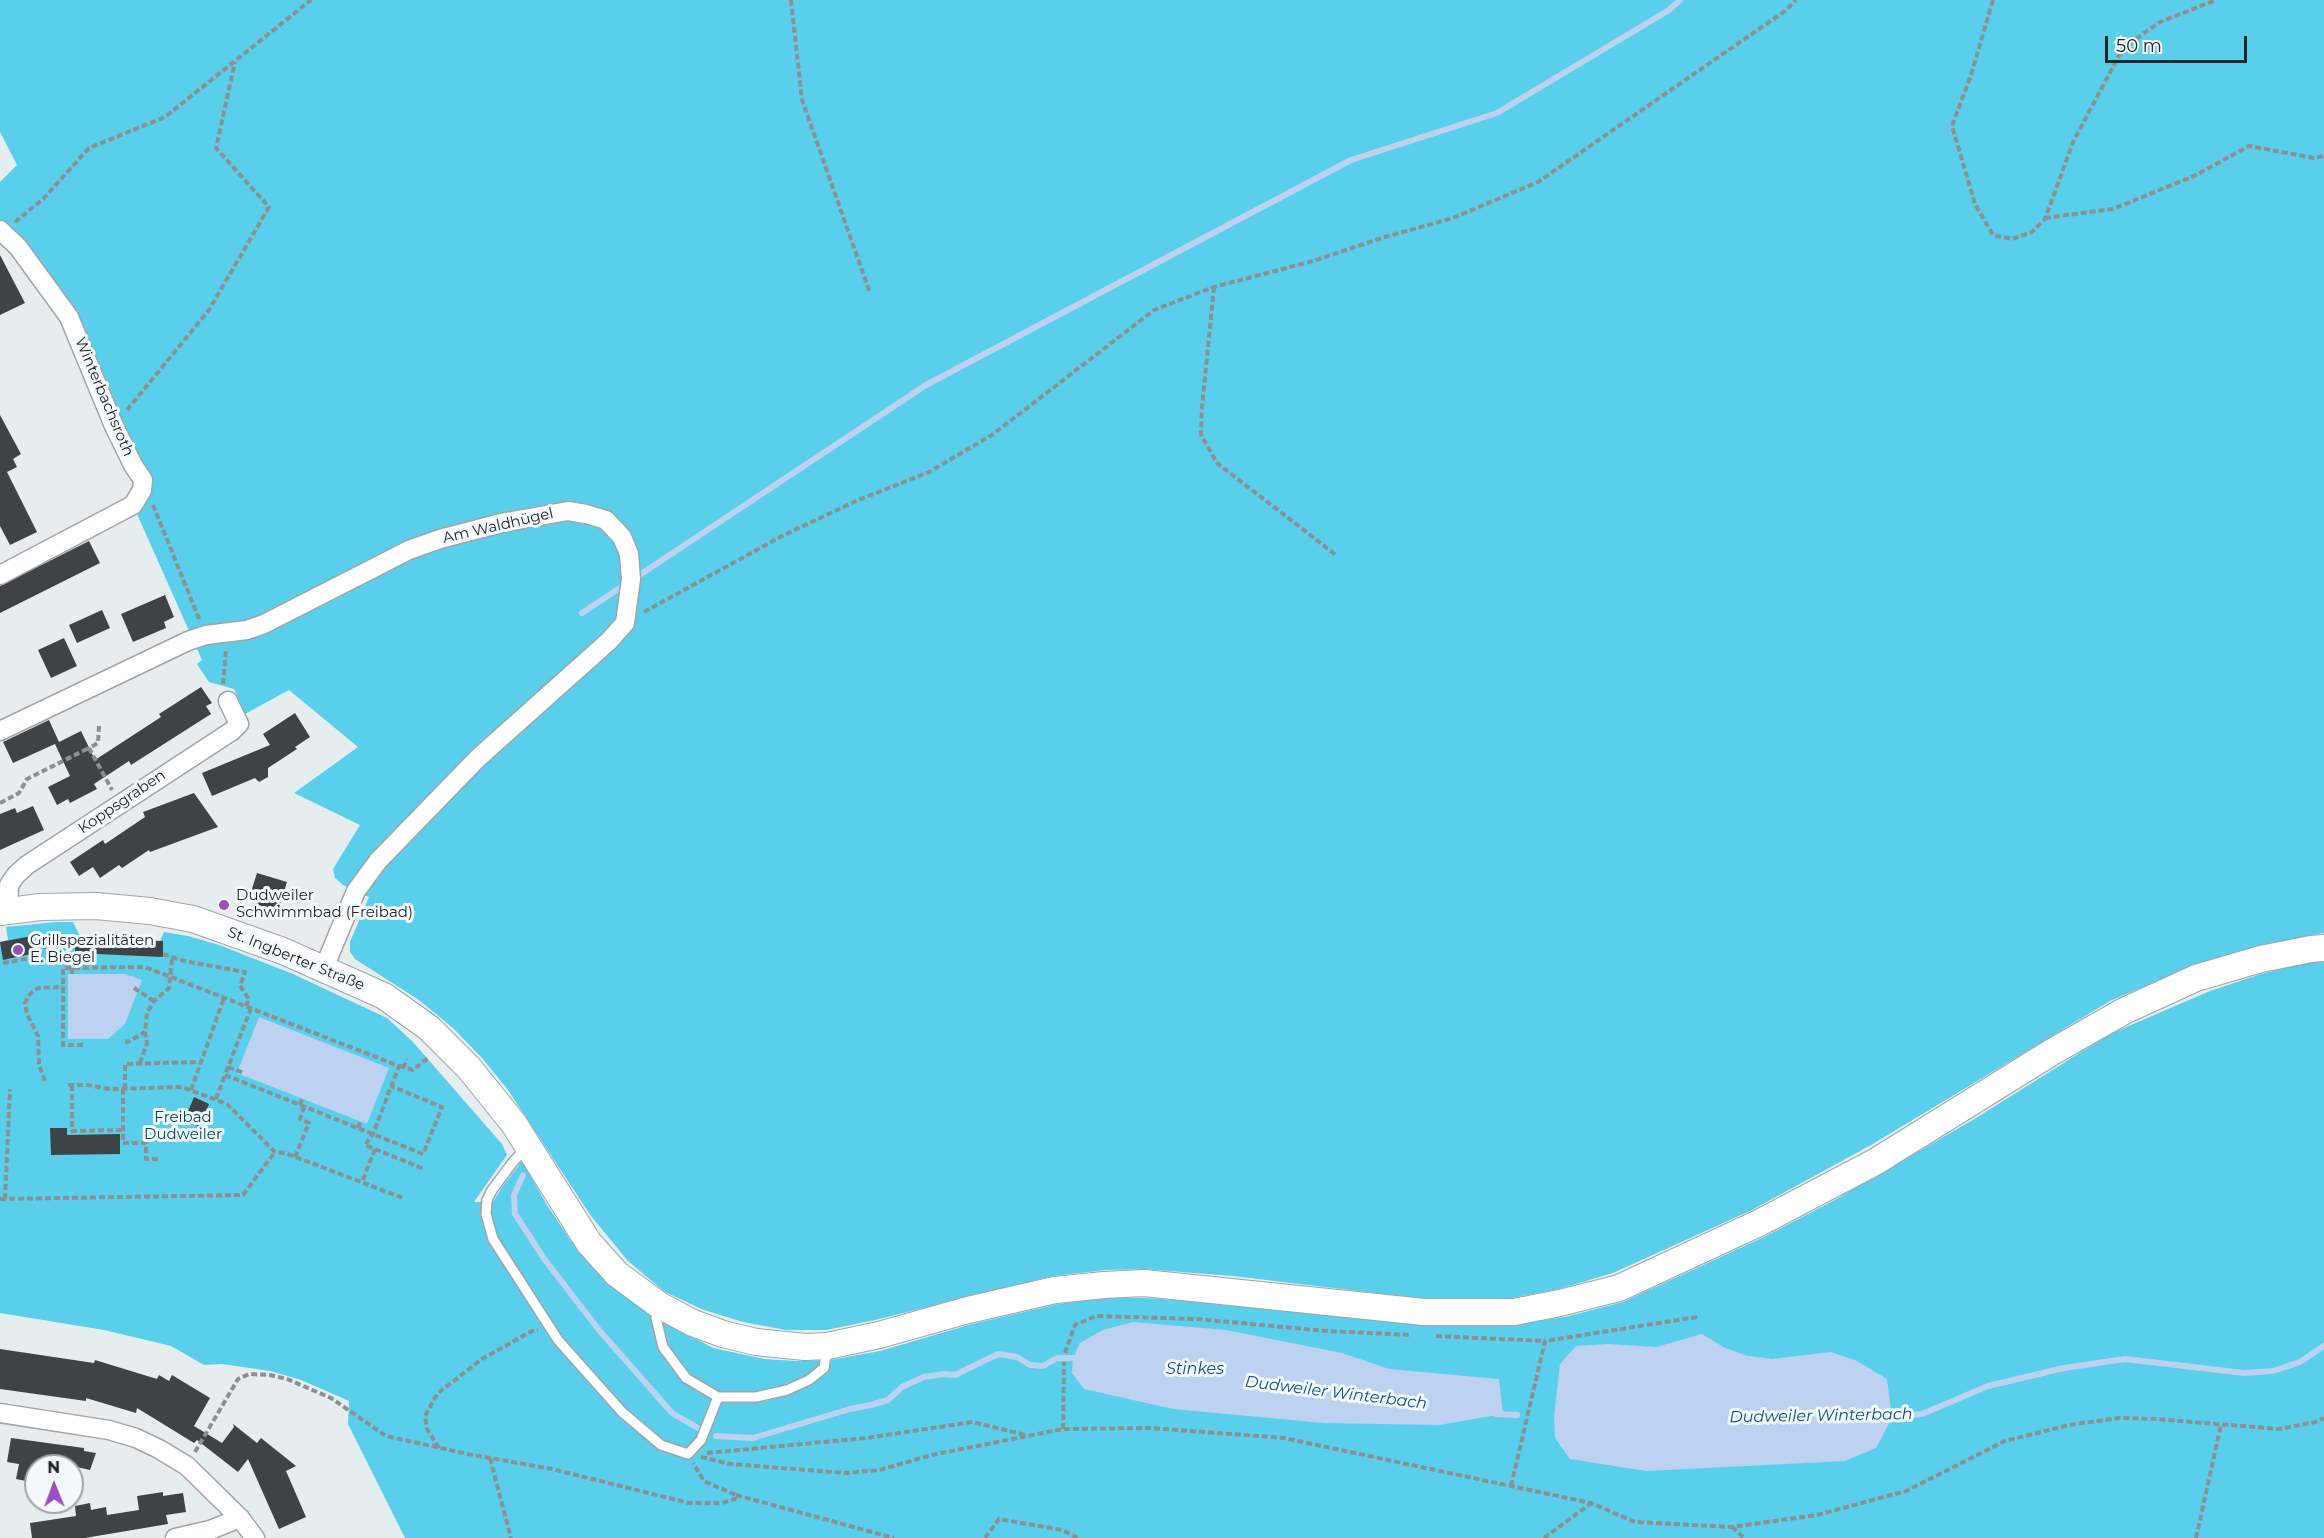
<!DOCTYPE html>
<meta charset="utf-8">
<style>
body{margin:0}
#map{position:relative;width:2324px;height:1538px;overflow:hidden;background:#e6edef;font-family:Montserrat,sans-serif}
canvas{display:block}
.north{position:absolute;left:24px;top:1454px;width:60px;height:60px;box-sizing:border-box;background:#f3fafd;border:2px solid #a0a5a7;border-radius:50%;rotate:359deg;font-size:16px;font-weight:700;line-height:24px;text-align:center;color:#232627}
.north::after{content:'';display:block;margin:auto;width:21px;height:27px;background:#9e4dbd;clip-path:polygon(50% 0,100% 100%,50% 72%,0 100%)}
.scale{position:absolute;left:2105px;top:36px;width:142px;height:27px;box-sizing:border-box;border:3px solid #232627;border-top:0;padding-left:8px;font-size:18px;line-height:21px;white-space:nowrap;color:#232627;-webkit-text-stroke:4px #f3fafd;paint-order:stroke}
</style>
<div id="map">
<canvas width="2324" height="1538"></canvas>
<div class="north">N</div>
<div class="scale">50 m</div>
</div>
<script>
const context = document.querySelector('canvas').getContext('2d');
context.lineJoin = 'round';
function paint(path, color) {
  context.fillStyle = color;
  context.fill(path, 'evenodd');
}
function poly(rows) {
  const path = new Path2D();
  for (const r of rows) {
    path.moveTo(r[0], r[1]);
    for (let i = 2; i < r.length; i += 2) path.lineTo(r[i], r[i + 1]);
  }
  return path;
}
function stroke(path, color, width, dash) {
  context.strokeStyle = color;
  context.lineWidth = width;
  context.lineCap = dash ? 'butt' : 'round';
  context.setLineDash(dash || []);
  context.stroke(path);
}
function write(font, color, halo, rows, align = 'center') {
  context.font = font + ' Montserrat,sans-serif';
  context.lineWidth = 6;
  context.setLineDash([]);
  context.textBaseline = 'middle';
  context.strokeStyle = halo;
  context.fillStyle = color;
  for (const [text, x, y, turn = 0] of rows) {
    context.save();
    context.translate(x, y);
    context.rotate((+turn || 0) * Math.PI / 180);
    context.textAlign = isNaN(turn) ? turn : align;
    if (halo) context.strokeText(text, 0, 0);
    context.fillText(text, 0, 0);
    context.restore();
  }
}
paint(poly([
 [0,0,2324,0,2324,933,2262,945,2188,968,2110,1001,1871,1145,1752,1210,1613,1273,1559,1289,1512,1298,1425,1299,1233,1276,1144,1269,1106,1270,1053,1276,875,1320,826,1330,786,1330,743,1322,704,1310,665,1292,628,1261,591,1216,508,1090,482,1058,454,1029,419,1000,355,959,350,952,350,942,369,897,343,885,335,878,333,869,360,825,294,793,358,747,289,690,245,714,234,689,209,682,197,664,202,660,133,505,143,490,79,335,0,223,0,182,17,165,0,132],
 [56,922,73,922,81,938,160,941,164,932,188,936,219,945,293,974,387,1018,412,1041,502,1144,507,1155,474,1202,493,1202,502,1187,522,1161,547,1205,571,1241,608,1282,683,1332,713,1348,764,1359,796,1361,830,1360,880,1351,972,1324,1058,1304,1106,1298,1144,1298,1231,1303,1424,1325,1516,1324,1565,1317,1623,1302,1764,1237,1833,1201,1976,1118,2110,1034,2210,991,2261,974,2317,960,2324,960,2324,1538,405,1538,348,1424,349,1401,301,1380,270,1371,222,1364,204,1365,171,1346,104,1330,0,1313,0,942,8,940,6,927]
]), '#5acfec');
paint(poly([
 [68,974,125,974,142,980,125,1024,108,1039,68,1039],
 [259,1017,389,1068,367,1124,237,1073],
 [1133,1322,1226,1330,1342,1353,1389,1369,1499,1379,1503,1414,1439,1425,1324,1423,1173,1409,1084,1389,1072,1373,1073,1358,1080,1343,1103,1330],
 [1702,1334,1725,1348,1748,1356,1772,1359,1831,1352,1857,1361,1887,1379,1892,1418,1876,1448,1845,1461,1646,1471,1570,1459,1555,1438,1554,1417,1560,1364,1576,1346,1608,1344,1656,1347]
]), '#bcd2f0');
stroke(poly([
 [635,578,926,385,1351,160,1497,113,1669,10,1680,0],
 [582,613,626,584],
 [523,1175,514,1195,515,1214,545,1260,599,1330,672,1413,698,1428],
 [1496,1414,1517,1415],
 [1884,1418,1922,1414,1988,1386,2064,1368,2125,1359,2244,1373,2273,1371,2300,1362,2324,1346],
 [716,1436,753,1438,850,1409,871,1405,888,1400,902,1387,924,1377,943,1374,955,1375,998,1354,1017,1357,1030,1365,1043,1366,1057,1358,1073,1358,1079,1361]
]), '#bcd2f0', 6);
paint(poly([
 [0,255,25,303,0,315],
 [0,415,21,454,13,459,17,467,7,472,37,532,10,545,0,526],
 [89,541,100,563,0,613,0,586],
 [165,595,174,617,164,622,166,628,133,642,121,614],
 [102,610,110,628,77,643,69,625],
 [64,638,77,666,51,678,38,650],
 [201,687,212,703,206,706,211,714,131,765,129,761,94,784,97,789,70,803,68,799,57,805,48,787,70,776,55,744,13,763,3,742,49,720,59,742,81,731,95,760,161,717,159,714],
 [295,713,310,737,295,747,297,749,268,768,268,777,259,782,255,778,212,796,202,773,270,745,263,734],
 [194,793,218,827,150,852,149,850,122,868,119,865,100,878,93,867,79,876,70,862,103,840,105,844,145,817,143,812],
 [33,806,44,830,0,850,0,814,15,808,17,813],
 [257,873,287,882,278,911,252,903,254,897,250,895],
 [32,936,36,953,3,960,0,942],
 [75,938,163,941,163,957,75,953],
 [194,1097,209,1104,200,1127,184,1121],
 [50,1128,67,1128,67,1135,120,1134,120,1154,51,1155],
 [0,1349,94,1363,95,1360,157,1379,159,1375,169,1381,172,1375,210,1398,194,1426,222,1443,234,1427,233,1424,257,1443,261,1438,296,1466,286,1471,306,1517,279,1529,248,1459,238,1472,197,1440,194,1443,137,1408,136,1413,86,1398,86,1401,0,1389],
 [11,1438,84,1448,84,1451,96,1453,90,1470,72,1466,36,1466,34,1477,32,1477,31,1482,16,1479,19,1464,7,1462],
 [163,1492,163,1496,183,1493,186,1512,166,1515,168,1524,85,1538,32,1538,30,1523,76,1516,75,1506,90,1503,91,1510,106,1507,107,1515,139,1510,137,1496]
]), '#3e4346');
const lane = poly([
 [526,1148,513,1162,492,1190,487,1200,486,1214,493,1239,558,1340,622,1412,661,1445,688,1454,701,1440,718,1397],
 [658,1307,656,1318,663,1347,686,1378,718,1397,756,1397,787,1390,809,1380,824,1368,827,1348]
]);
const street = poly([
 [0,230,18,247,69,317,114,426,133,465,143,480,142,490,133,505,0,575],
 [0,731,188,641,206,635,247,630,264,624,409,550,440,539,501,523,568,511,586,514,606,520,622,537,629,554,631,579,625,623,609,641,478,758,378,861,356,891,324,968],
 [8,911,9,885,16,875,27,865,232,731,239,724,228,701],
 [0,1413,109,1430,136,1438,159,1449,187,1466,240,1518,255,1538],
 [175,1538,210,1530,240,1518]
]);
const secondary = poly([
 [0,912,40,907,96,906,150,911,193,919,283,951,384,996,429,1028,469,1068,514,1124,589,1243,617,1274,659,1305,693,1323,723,1334,756,1342,805,1347,827,1346,879,1335,968,1310,1055,1290,1104,1285,1144,1283,1424,1312,1514,1312,1560,1303,1619,1288,1759,1223,1875,1162,2052,1052,2124,1011,2196,978,2261,959,2311,949,2324,948]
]);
stroke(lane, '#9fa6a8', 12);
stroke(street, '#9fa6a8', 21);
stroke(secondary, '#9fa6a8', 28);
stroke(poly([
 [791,0,802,100,870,293],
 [1993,0,1971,75,1952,126,1975,204,1993,235,2012,239,2032,232,2045,219,2073,142,2123,48,2160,22,2216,0],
 [2045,218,2113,209,2194,176,2249,146,2314,158,2324,156],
 [15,222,43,199,89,148,165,117,311,0],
 [1214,287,1202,407,1201,435,1217,463,1336,555],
 [127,410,209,310,269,207,216,148,235,62],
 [153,505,200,621],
 [644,612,782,536,856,501,929,472,992,435,1154,310,1214,287,1313,261,1385,237,1453,218,1538,182,1785,11,1796,0],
 [223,684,226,650],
 [99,726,98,743,89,748,112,790],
 [0,803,19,793,27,779,89,748],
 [163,954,184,961,245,972,240,986,249,999,246,1006],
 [3,963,37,957,49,941,75,941],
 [72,974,72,968],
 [134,988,154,1001],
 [251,1008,225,1075,423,1154,442,1107,391,1086],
 [125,1041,128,1042,145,1032],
 [83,1045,63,1045,63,968,145,967,399,1066,373,1134,365,1145,375,1149,362,1182],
 [140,1063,147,1043,145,1032,147,1013,154,1001,169,988,172,958],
 [399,1066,413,1070,429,1057],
 [228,1067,244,1073],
 [403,1068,407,1059],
 [45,1081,39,1065,38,1036,27,1014,25,1003,30,994,38,988,63,987],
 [68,1085,88,1085,109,1089,182,1087,227,1104,275,1152,285,1153,403,1198],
 [72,1085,72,1131,123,1130],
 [123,1089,123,1143,146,1143,146,1159,158,1159],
 [125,1089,125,1064,201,1062],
 [191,1090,224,998],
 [216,1099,225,1075],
 [300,1105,302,1099],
 [358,1128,360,1122],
 [375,1149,424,1169],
 [295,1157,309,1123,300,1119,304,1107],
 [0,1199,243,1195,275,1152],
 [5,1199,10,1089],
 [1436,1336,1545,1341],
 [1065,1353,1075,1325,1096,1316,1197,1319,1327,1331,1411,1335],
 [1063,1429,1064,1362],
 [439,1448,427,1429,425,1416,437,1394,482,1359,532,1331,538,1330],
 [195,1452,238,1379,249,1374,270,1375,287,1379,331,1398,386,1436,468,1454,552,1469,689,1503,722,1503,735,1499,736,1495,704,1481,693,1463],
 [707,1453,866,1438,972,1422,1026,1435],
 [701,1457,731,1464,846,1473,879,1470,932,1455,1063,1429,1151,1428,1284,1438,1591,1503,1635,1522,1732,1527,1817,1515,1906,1491,2005,1441,2069,1425,2119,1418,2156,1419,2279,1429,2315,1422,2324,1418],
 [490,1458,511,1538],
 [1511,1486,1545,1341,1697,1317],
 [736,1495,894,1538],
 [1732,1527,1744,1538],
 [985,1538,999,1519,1062,1530,1078,1538],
 [1544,1538,1590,1504],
 [2196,1538,2221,1425]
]), '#8b9091', 4, [6, 3]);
stroke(lane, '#fff', 9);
stroke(street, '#fff', 18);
stroke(secondary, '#fff', 26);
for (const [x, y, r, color] of [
 [224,905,6,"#9e4dbd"],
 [18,950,6,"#9e4dbd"]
]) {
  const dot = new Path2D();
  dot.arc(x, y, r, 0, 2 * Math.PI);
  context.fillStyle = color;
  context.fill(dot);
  stroke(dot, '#f3fafd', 2);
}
write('15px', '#232627', '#f3fafd', [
 ["Winterbachsroth",104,397,67],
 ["Am Waldhügel",498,526,-13],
 ["Koppsgraben",122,802,-34],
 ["St. Ingberter Straße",296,959,22]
]);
write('15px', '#232627', '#f3fafd', [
 ["Dudweiler",236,896],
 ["Schwimmbad (Freibad)",236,913],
 ["Grillspezialitäten",30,941],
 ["E. Biegel",30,958]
], 'left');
write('15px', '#0c4754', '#f3fafd', [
 ["Freibad",183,1118],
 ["Dudweiler",183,1135]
]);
write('italic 16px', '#164a8b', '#f3fafd', [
 ["Stinkes",1195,1369],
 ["Dudweiler Winterbach",1336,1393,7],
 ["Dudweiler Winterbach",1821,1416,-1]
]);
</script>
